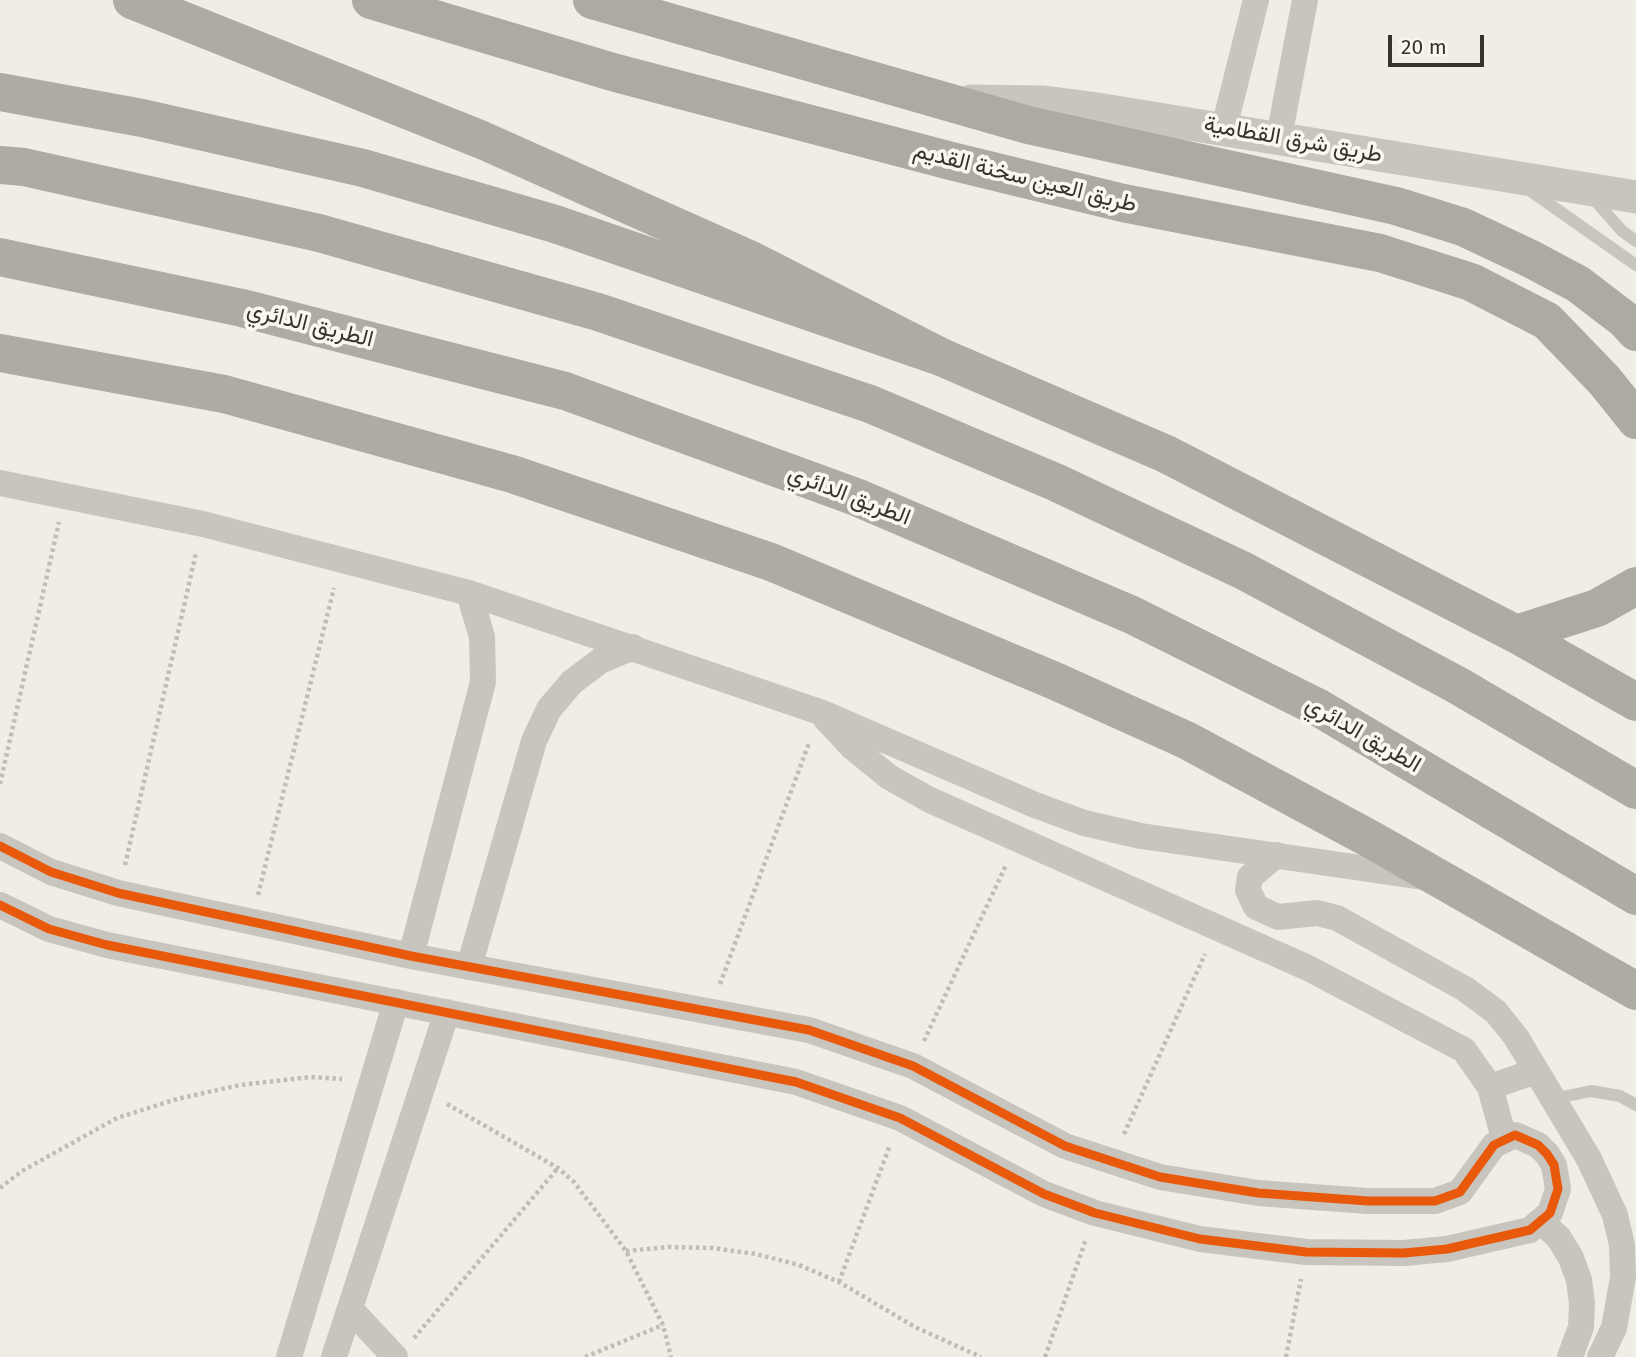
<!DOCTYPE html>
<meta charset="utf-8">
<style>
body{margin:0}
#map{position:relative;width:1636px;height:1357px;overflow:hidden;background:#efede6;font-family:"Fira Sans",sans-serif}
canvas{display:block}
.scale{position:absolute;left:1388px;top:35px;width:96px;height:32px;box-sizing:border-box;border:4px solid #3a332c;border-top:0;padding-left:9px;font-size:21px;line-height:24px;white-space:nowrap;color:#3a332c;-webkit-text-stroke:5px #faf7ee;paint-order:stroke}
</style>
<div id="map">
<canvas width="1636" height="1357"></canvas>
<div class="scale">20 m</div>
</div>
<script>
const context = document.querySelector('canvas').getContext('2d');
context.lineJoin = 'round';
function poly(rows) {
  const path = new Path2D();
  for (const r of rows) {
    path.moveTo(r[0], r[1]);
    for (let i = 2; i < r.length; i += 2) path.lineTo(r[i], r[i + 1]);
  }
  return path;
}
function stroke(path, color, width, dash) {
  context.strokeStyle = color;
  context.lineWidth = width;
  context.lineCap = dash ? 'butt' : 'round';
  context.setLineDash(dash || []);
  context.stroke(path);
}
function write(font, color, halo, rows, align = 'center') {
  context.font = font + ' "Fira Sans",Vazirmatn,sans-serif';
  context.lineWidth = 7;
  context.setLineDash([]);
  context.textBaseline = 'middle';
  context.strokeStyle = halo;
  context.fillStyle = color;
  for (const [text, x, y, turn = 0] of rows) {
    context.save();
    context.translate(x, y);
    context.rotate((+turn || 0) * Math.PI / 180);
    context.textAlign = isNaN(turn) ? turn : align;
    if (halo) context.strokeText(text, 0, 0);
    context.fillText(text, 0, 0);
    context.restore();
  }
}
stroke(poly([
 [0,784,59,522],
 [125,865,196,553],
 [258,895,334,588],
 [720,984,809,743],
 [924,1041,1006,865],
 [447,1104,558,1168,574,1182,626,1251,663,1325,671,1357],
 [1124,1134,1205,954],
 [0,1188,22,1171,117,1118,177,1099,240,1085,311,1077,342,1079],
 [626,1251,669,1247,713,1248,756,1254,799,1265,839,1282,915,1327,981,1357],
 [839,1282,890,1145],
 [414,1338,558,1168],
 [585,1357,663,1325],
 [1045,1357,1086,1239],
 [1286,1357,1301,1279]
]), '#c1bdb6', 4.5, [3.5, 3.5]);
stroke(poly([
 [1528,189,1636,265],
 [1592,197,1622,231,1636,241],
 [1553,1099,1591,1091,1620,1096,1636,1105]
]), '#c8c5be', 12);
stroke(poly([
 [1224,128,1256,0],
 [1279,137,1305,0],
 [0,483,203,524,469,593,820,712,1035,805,1084,823,1141,836,1423,877],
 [826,719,852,747,889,777,930,800,1308,968,1464,1050,1490,1087,1504,1138],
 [0,846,51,872,118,893,411,956,809,1030,913,1066,1065,1146,1160,1177,1258,1193,1368,1201,1435,1201,1460,1192,1494,1145,1515,1135,1538,1145,1547,1154,1554,1165,1558,1189,1550,1213,1530,1230,1447,1249,1404,1253,1306,1252,1200,1239,1095,1213,1044,1194,900,1118,796,1082,107,945,49,929,0,905],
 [1276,855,1250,877,1248,890,1256,907,1278,917,1317,913,1337,918,1465,989,1496,1012,1516,1037,1589,1159,1615,1215,1622,1245,1623,1277,1614,1328,1600,1357],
 [411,956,483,682,482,637,469,593],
 [469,967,534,741,549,709,572,682,600,661,633,647],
 [1490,1087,1536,1071],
 [1542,1222,1559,1238,1571,1258,1579,1280,1582,1303,1581,1327,1570,1357],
 [351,1310,395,1357],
 [289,1357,396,1002],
 [334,1357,447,1012]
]), '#c8c5be', 26);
stroke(poly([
 [971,101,1044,102,1091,108,1636,197]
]), '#c8c5be', 33);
stroke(poly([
 [371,0,616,73,951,161,1123,203,1380,253,1471,282,1547,321,1604,380,1636,420],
 [592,0,1028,125,1396,206,1463,227,1531,259,1578,284,1625,320,1636,332],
 [1516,634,1597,608,1636,586]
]), '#ada9a3', 38);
stroke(poly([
 [0,92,142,118,363,168,555,224,941,357,1166,454,1516,634,1636,702],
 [0,353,224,394,512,474,771,562,1055,681,1186,740,1372,840,1636,991]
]), '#aeaaa4', 38);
stroke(poly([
 [132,0,482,140,749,259,941,357],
 [0,165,24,167,319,233,598,312,870,404,1055,482,1244,571,1457,685,1636,790],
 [0,257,242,308,565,391,856,497,1132,615,1319,708,1636,896]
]), '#aeaba5', 38);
stroke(poly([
 [0,846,51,872,118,893,411,956,809,1030,913,1066,1065,1146,1160,1177,1258,1193,1368,1201,1435,1201,1460,1192,1494,1145,1515,1135,1538,1145,1547,1154,1554,1165,1558,1189,1550,1213,1530,1230,1447,1249,1404,1253,1306,1252,1200,1239,1095,1213,1044,1194,900,1118,796,1082,107,945,49,929,0,905]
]), '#e8590c', 9);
write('23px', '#3a332c', '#faf7ee', [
 ["طريق شرق القطامية",1293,140,10],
 ["طريق العين سخنة القديم",1025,178,14],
 ["الطريق الدائري",310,325,14],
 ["الطريق الدائري",849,496,21],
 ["الطريق الدائري",1363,735,30]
]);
</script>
